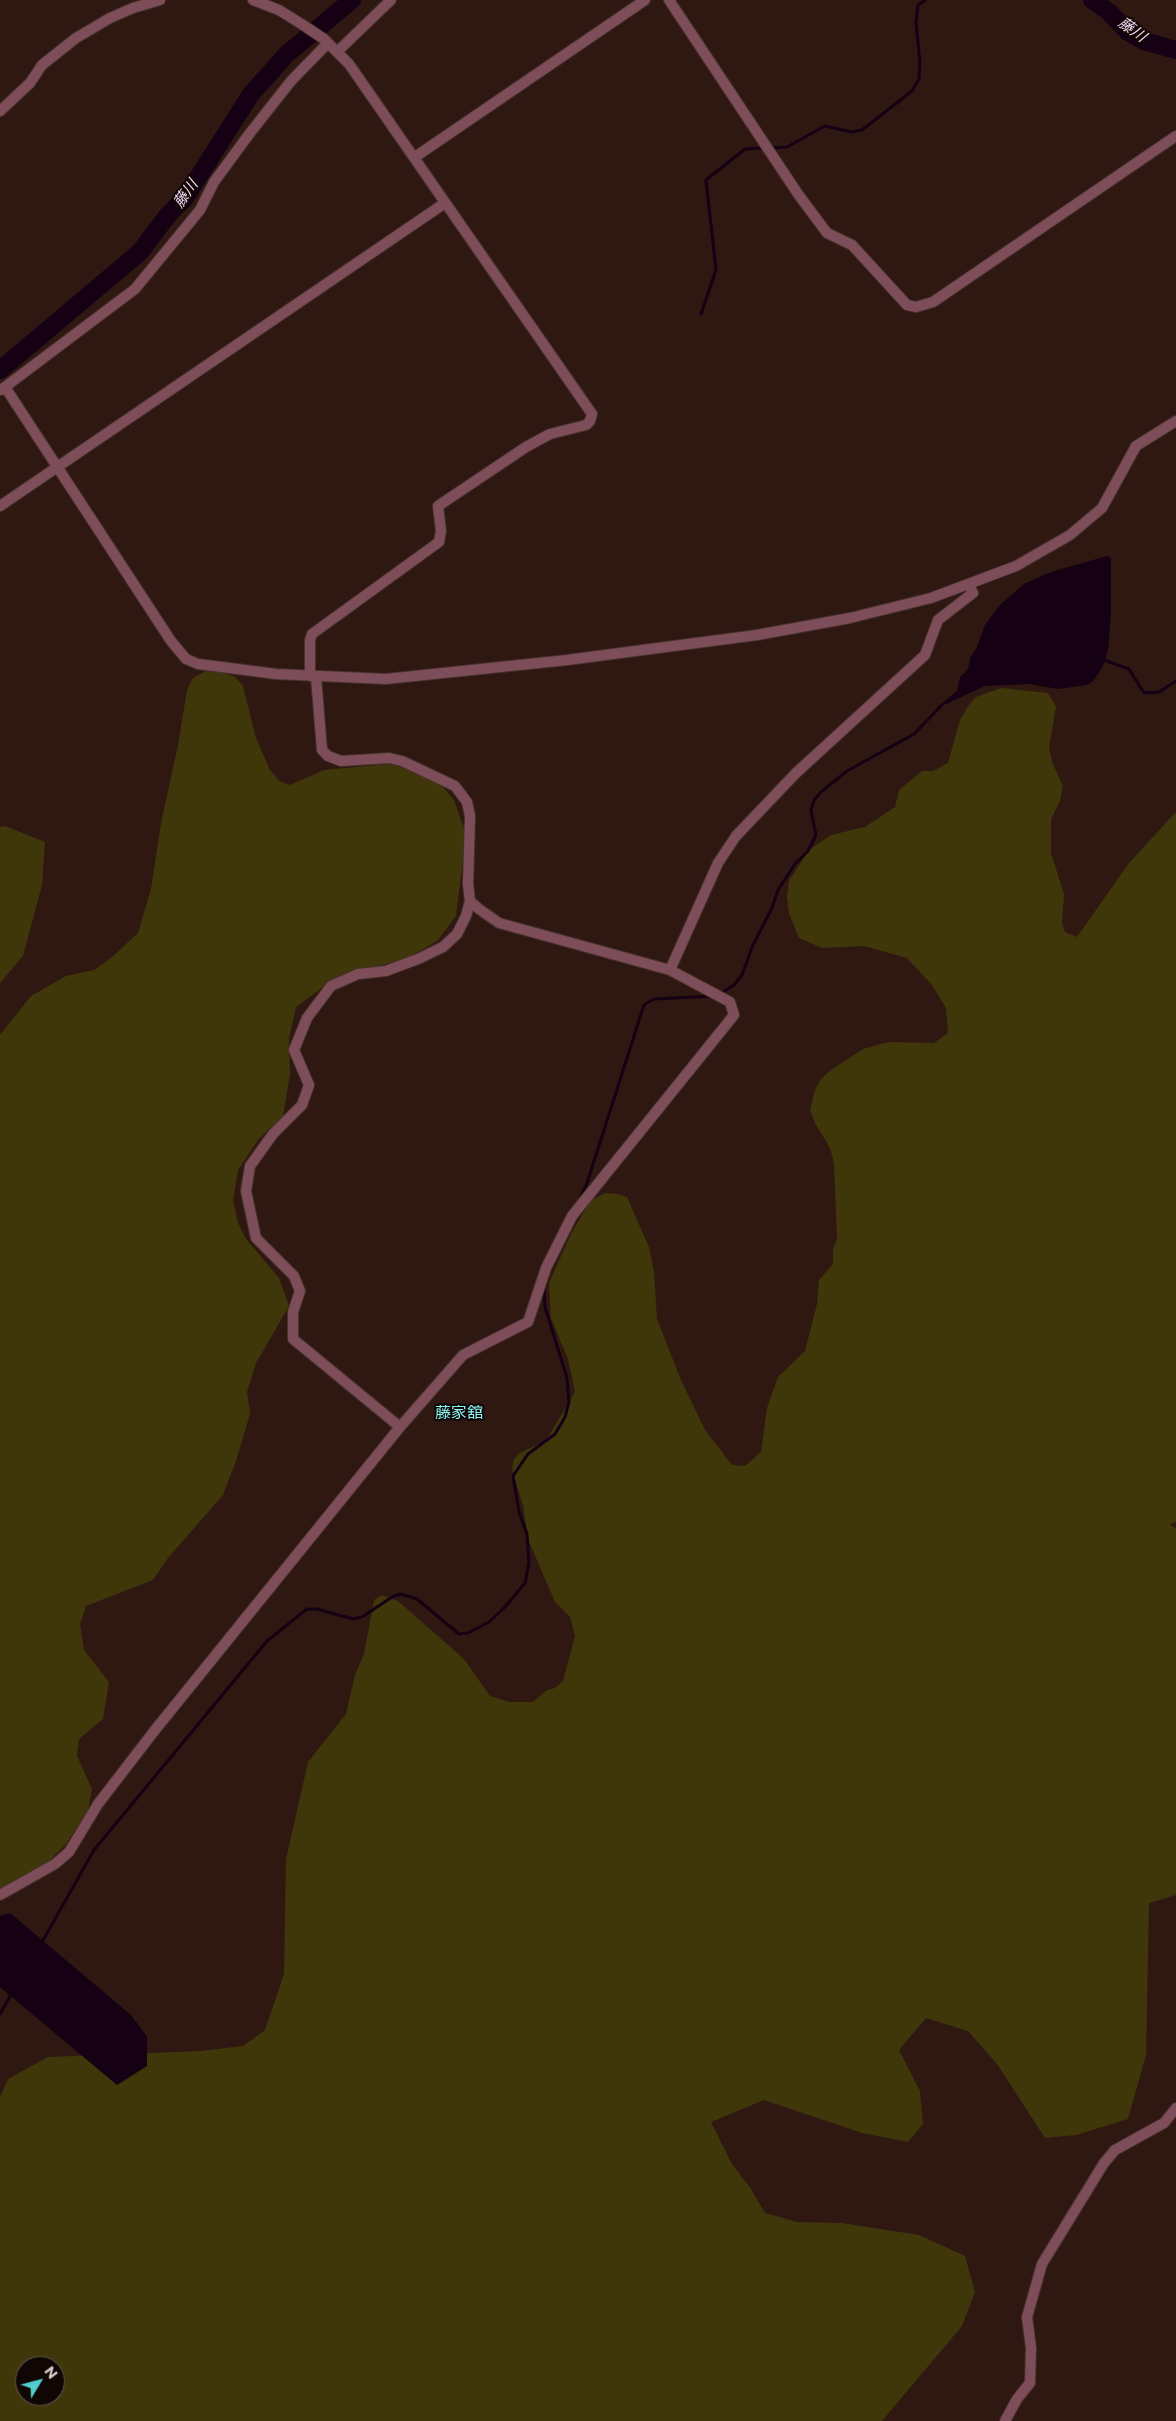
<!DOCTYPE html>
<meta charset="utf-8">
<style>
body{margin:0}
#map{position:relative;width:1176px;height:2421px;overflow:hidden;background:#2f1812;font-family:Montserrat,sans-serif}
canvas{display:block}
.north{position:absolute;left:15px;top:2356px;width:50px;height:50px;box-sizing:border-box;background:#100604;border:1px solid #635654;border-radius:50%;rotate:53deg;font-size:14px;font-weight:700;line-height:20px;text-align:center;color:#e0cfcb}
.north::after{content:'';display:block;margin:auto;width:18px;height:22px;background:#52cdcd;clip-path:polygon(50% 0,100% 100%,50% 72%,0 100%)}
</style>
<div id="map">
<canvas width="1176" height="2421"></canvas>
<div class="north">N</div>
</div>
<script>
const context = document.querySelector('canvas').getContext('2d');
context.lineJoin = 'round';
function paint(path, color) {
  context.fillStyle = color;
  context.fill(path, 'evenodd');
}
function poly(rows) {
  const path = new Path2D();
  for (const r of rows) {
    path.moveTo(r[0], r[1]);
    for (let i = 2; i < r.length; i += 2) path.lineTo(r[i], r[i + 1]);
  }
  return path;
}
function stroke(path, color, width, dash) {
  context.strokeStyle = color;
  context.lineWidth = width;
  context.lineCap = dash ? 'butt' : 'round';
  context.setLineDash(dash || []);
  context.stroke(path);
}
function write(font, color, halo, rows, align = 'center') {
  context.font = font + ' Montserrat,"Noto Sans JP",sans-serif';
  context.lineWidth = 4;
  context.setLineDash([]);
  context.textBaseline = 'middle';
  context.strokeStyle = halo;
  context.fillStyle = color;
  for (const [text, x, y, turn = 0] of rows) {
    context.save();
    context.translate(x, y);
    context.rotate((+turn || 0) * Math.PI / 180);
    context.textAlign = isNaN(turn) ? turn : align;
    if (halo) context.strokeText(text, 0, 0);
    context.fillText(text, 0, 0);
    context.restore();
  }
}
paint(poly([
 [206,671,222,672,235,677,243,686,256,738,270,770,279,781,290,785,324,770,389,764,412,767,432,774,454,800,466,835,456,916,437,941,404,960,360,970,323,987,296,1007,289,1039,290,1074,283,1116,258,1140,238,1170,233,1200,238,1223,246,1239,279,1278,289,1306,256,1363,247,1392,250,1414,236,1461,223,1495,168,1558,153,1580,86,1606,80,1624,84,1650,109,1682,103,1719,79,1739,77,1756,92,1789,88,1810,66,1844,39,1871,0,1897,0,1035,31,996,66,976,94,970,111,958,138,933,151,889,161,823,178,745,187,690,193,678],
 [1001,688,1048,693,1056,707,1049,748,1052,762,1063,786,1060,801,1051,819,1051,853,1064,894,1062,923,1065,932,1077,937,1129,863,1176,812,1176,1522,1170,1524,1176,1529,1176,1895,1149,1903,1146,2055,1128,2119,1076,2135,1045,2138,997,2064,968,2031,926,2018,899,2050,920,2091,923,2124,908,2142,862,2133,764,2100,711,2122,732,2164,751,2189,765,2213,797,2222,842,2223,919,2235,965,2256,975,2292,962,2326,882,2421,0,2421,0,2097,8,2079,48,2057,200,2051,243,2046,265,2030,284,1974,286,1859,308,1762,346,1714,355,1675,364,1654,374,1600,382,1595,398,1601,464,1659,490,1696,509,1702,533,1702,547,1690,555,1688,563,1681,575,1636,570,1617,555,1602,528,1539,523,1506,512,1469,514,1459,520,1453,545,1441,550,1434,575,1392,568,1359,551,1318,549,1283,570,1236,590,1201,605,1193,618,1194,627,1197,649,1247,654,1272,657,1319,681,1380,705,1430,732,1465,745,1466,761,1452,767,1408,778,1377,805,1351,817,1304,819,1280,833,1264,833,1250,837,1238,834,1163,830,1148,815,1123,810,1110,815,1090,821,1079,831,1070,863,1049,889,1042,934,1043,948,1033,946,1008,932,985,907,958,864,946,822,948,799,938,789,913,787,896,789,881,809,850,831,835,865,827,895,807,899,790,922,771,933,771,948,763,960,720,968,706,976,697],
 [25,2366,55,2366,55,2396,25,2396],
 [5,826,45,842,42,885,23,956,0,983,0,827]
]), '#3f370a');
paint(poly([
 [1107,556,1111,558,1111,614,1108,650,1102,668,1093,681,1087,685,1058,689,1029,684,985,686,935,709,957,691,960,677,968,669,970,658,976,649,985,625,1000,605,1024,584,1051,572],
 [10,1913,131,2015,147,2037,147,2066,117,2085,0,1987,0,1916]
]), '#150014');
stroke(poly([
 [771,148,787,147,825,126,851,132,862,130,912,91,919,79,920,63,916,22,918,5,925,0],
 [701,314,716,270,706,180,745,149,764,148],
 [1101,659,1129,669,1144,693,1159,692,1176,681],
 [720,994,734,985,742,975,753,945,772,908,778,890,795,864,808,851,816,835,811,810,814,800,821,792,847,771,914,734,942,705],
 [579,1201,587,1183,644,1005,654,999,714,996],
 [42,1942,94,1850,267,1641,307,1609,317,1609,353,1619,362,1617,392,1597,400,1594,417,1599,459,1634,468,1633,489,1622,505,1607,525,1583,529,1563,527,1534,519,1512,513,1476,528,1454,555,1434,565,1417,569,1402,567,1378,545,1307,544,1288],
 [0,2014,12,1993]
]), '#150014', 3);
stroke(poly([
 [1092,0,1109,12,1128,32,1144,41,1176,50],
 [0,370,140,252,168,215,185,198,251,94,287,54,352,0]
]), '#150014', 18);
const street = poly([
 [253,0,279,10,303,25,324,39,349,64,592,414,590,421,586,425,550,434,526,447,438,506,441,531,439,542,312,634,310,640,310,676],
 [669,0,798,194,827,233,852,245,907,305,916,307,933,302,1176,136],
 [338,51,391,0],
 [0,111,30,83,42,65,76,38,110,18,133,8,160,0],
 [415,157,645,0],
 [5,387,171,641,186,659,198,664,276,674,386,679,567,660,757,635,850,618,931,598,1016,566,1070,535,1102,508,1136,446,1176,421],
 [1,390,135,289,200,210,214,182,250,133,291,81,328,43],
 [0,506,445,203],
 [670,970,718,863,736,836,796,773,925,655,938,620,973,593,969,585],
 [400,1427,293,1339,293,1312,300,1291,294,1276,256,1238,246,1191,250,1166,273,1134,302,1105,309,1085,294,1050,307,1018,331,986,358,974,386,971,418,959,443,947,457,934,466,916,470,901],
 [0,1895,55,1864,69,1852,98,1804,155,1730,400,1427,463,1355,528,1322,546,1268,572,1216,734,1015,730,1002,670,970,499,923,479,909,470,901,468,884,470,816,467,802,455,786,402,761,389,758,341,761,328,756,322,750,316,677],
 [1005,2421,1017,2399,1030,2383,1031,2348,1027,2317,1042,2264,1104,2163,1115,2150,1164,2123,1176,2108]
]);
stroke(street, '#48322c', 12);
stroke(street, '#7d4d5a', 10);
write('italic 15px', '#f7d9f3', '#100604', [
 ["藤川",1132,30,36],
 ["藤川",186,194,-55]
]);
write('16px', '#88f4f3', '#100604', [
 ["藤家舘",459,1413]
]);
</script>
